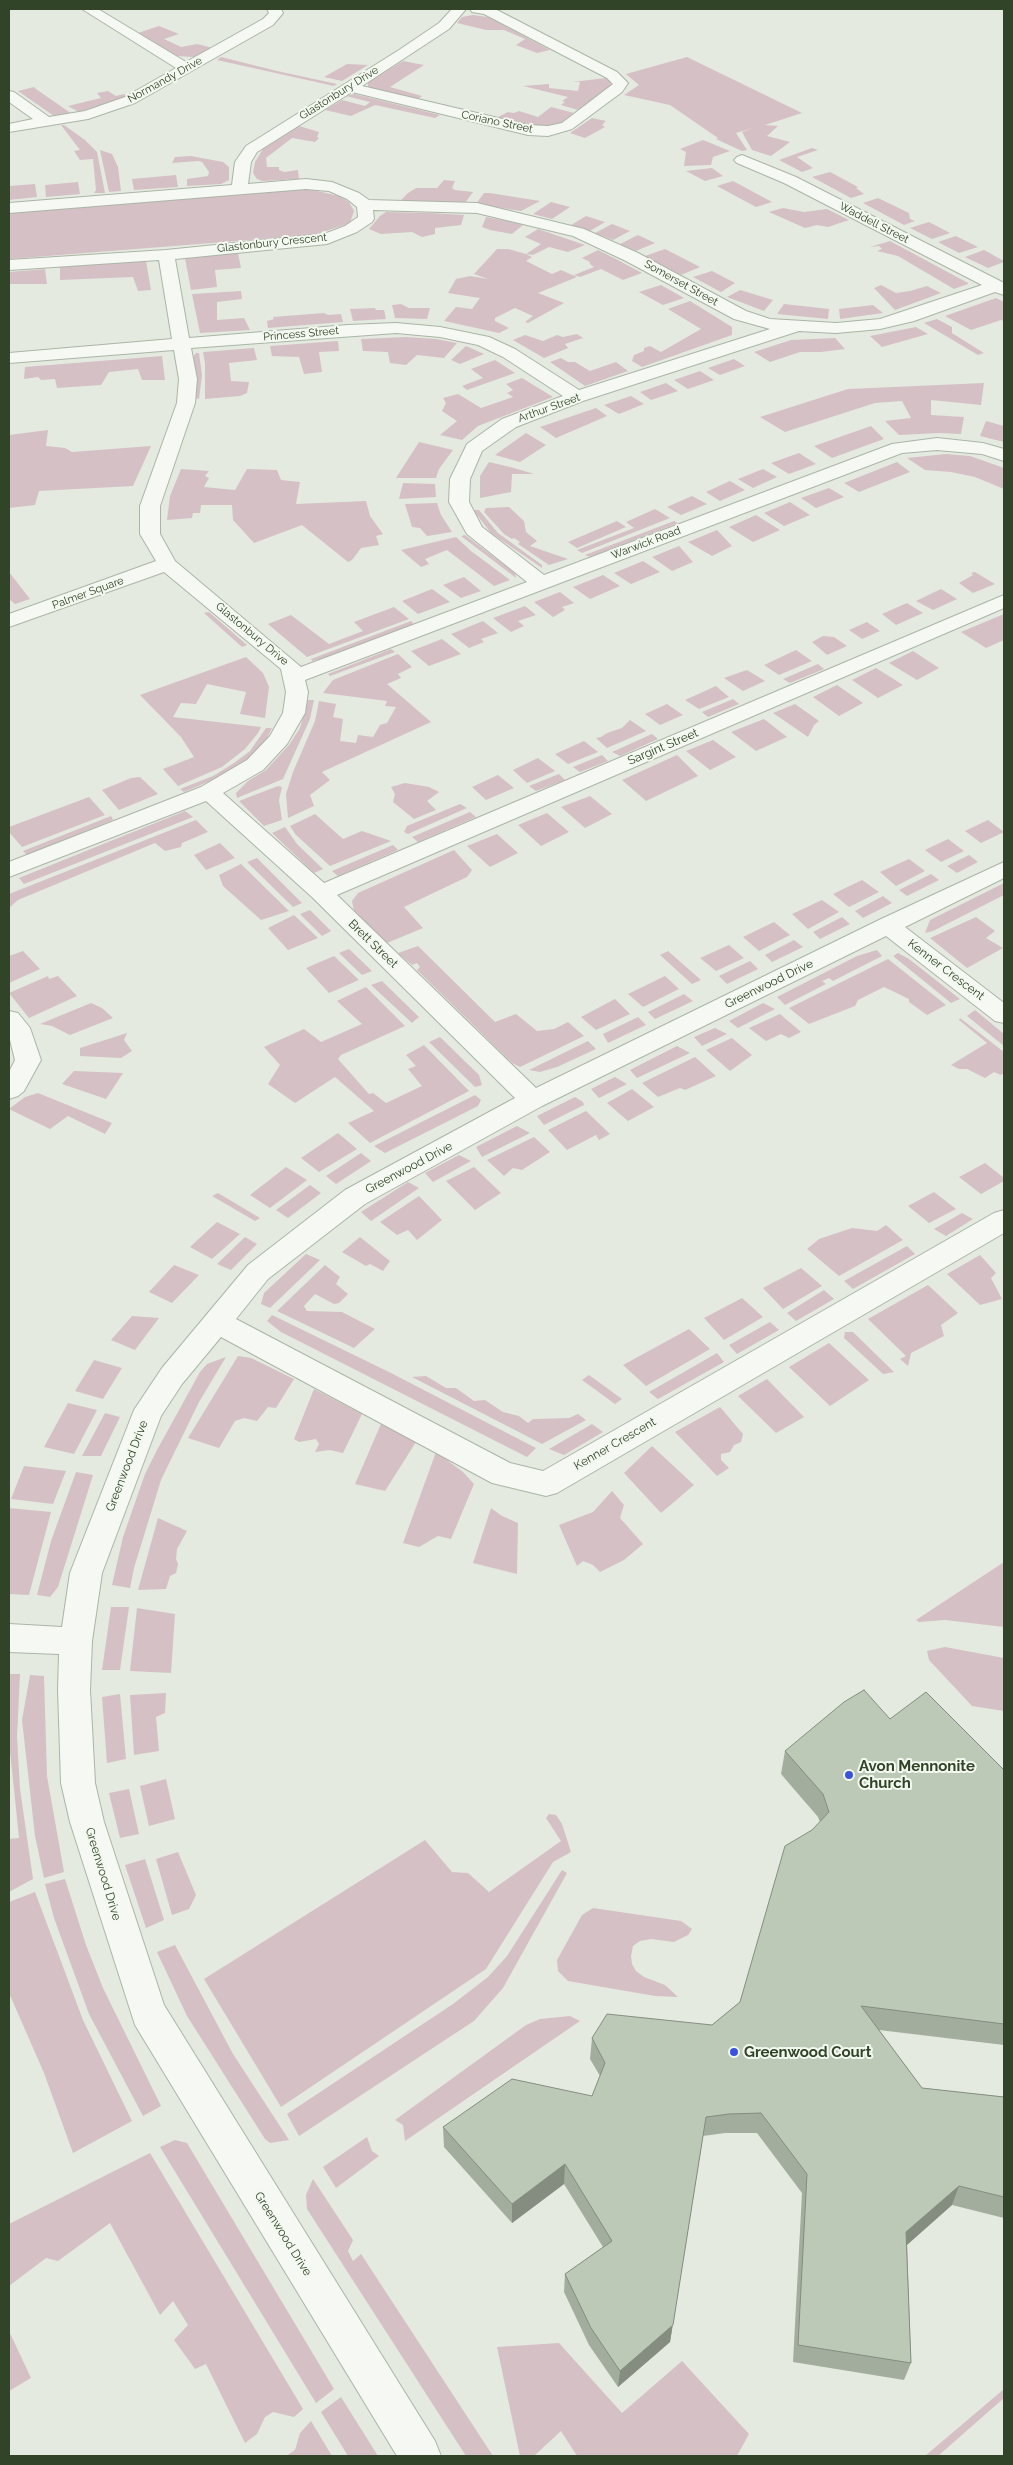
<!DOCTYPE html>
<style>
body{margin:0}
#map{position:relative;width:1013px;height:2465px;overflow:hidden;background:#e4eae0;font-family:Raleway,sans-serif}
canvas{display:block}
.frame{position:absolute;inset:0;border:10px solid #324427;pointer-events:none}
</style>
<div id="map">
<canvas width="1013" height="2465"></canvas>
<div class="frame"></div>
</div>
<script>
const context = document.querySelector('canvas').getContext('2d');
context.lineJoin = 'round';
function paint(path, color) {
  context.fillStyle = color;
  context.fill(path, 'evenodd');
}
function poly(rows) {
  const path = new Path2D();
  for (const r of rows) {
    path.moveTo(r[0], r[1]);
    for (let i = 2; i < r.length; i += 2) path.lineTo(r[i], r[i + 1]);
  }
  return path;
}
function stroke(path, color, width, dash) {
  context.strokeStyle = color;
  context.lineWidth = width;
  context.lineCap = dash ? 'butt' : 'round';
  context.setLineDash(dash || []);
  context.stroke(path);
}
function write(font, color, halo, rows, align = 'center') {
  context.font = font + ' Raleway,sans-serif';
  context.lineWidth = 4;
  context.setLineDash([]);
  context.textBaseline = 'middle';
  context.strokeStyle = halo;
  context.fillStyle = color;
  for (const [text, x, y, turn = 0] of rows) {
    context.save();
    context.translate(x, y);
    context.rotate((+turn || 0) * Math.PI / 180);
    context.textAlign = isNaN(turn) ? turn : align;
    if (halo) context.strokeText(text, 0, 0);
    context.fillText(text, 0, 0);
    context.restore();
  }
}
paint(poly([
 [473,15,488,17,550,50,537,53,516,45,525,39,504,30,486,30,457,23,462,17],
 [159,26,179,34,164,39,181,47,197,44,213,48,194,57,175,56,138,33],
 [221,57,277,71,337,84,334,86,217,60],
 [687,57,802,113,765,125,778,126,767,136,790,142,771,156,752,150,742,132,753,128,736,133,747,150,742,151,716,139,718,138,670,105,624,95,639,85,626,74],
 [403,61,424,65,390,87,422,96,417,100,368,87,368,82],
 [347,64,368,65,342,81,324,77],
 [606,78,611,82,610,87,578,110,561,105,565,102,562,101,568,97,523,86,549,84,549,88,578,91,580,82,572,82],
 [34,87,36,89,72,114,54,116,18,91],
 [108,91,116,96,124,94,129,96,79,112,68,106,101,98,97,93],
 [354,94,440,115,435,118,375,105,351,116,325,110,342,100,365,106,370,102,346,96],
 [551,107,574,113,561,123,542,127,496,118,508,112,514,113,519,111,538,117],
 [592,118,606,121,602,125,605,127,585,138,570,133],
 [61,125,64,125,85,140,97,152,105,193,94,193,96,190,93,159,80,160,74,151,80,150],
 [299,126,319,132,317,137,319,138,315,142,292,138,266,158,267,167,279,167,279,170,284,172,298,170,299,179,262,181,257,179,253,173,255,162,263,149],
 [703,140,730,151,713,157,711,165,684,166,686,152,680,149],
 [812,148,818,150,797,157,813,168,802,172,779,160],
 [100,150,112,154,118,167,121,191,109,192],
 [191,156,223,162,229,167,229,180,221,184,187,186,187,179,208,176,209,172,202,162,198,161,172,163,175,157],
 [712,168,723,176,705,181,686,171],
 [830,172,858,187,856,188,864,194,851,198,812,177],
 [176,175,178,187,134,190,132,179],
 [444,180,455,181,452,188,455,190,473,192,465,203,400,201,408,193,416,188,437,188],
 [733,181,772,202,756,207,717,186],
 [78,182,80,194,46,197,45,185],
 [35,184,37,197,9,200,9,186],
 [289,189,313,190,339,196,349,202,354,211,350,223,314,235,9,259,9,211],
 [484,193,490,193,540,201,521,211,476,204],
 [878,198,909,213,910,219,915,221,904,225,863,203],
 [551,202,570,207,552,219,533,214],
 [783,208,804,212,827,209,849,220,828,227,817,225,805,228,769,212],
 [386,212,431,213,464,215,461,225,435,228,435,234,422,237,412,232,381,234,369,229,380,216],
 [586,216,605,222,590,231,571,225],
 [486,217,507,221,523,225,512,234,490,230,482,227],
 [929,222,950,233,932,239,910,228],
 [612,224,630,231,613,240,595,233],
 [538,229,585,245,568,252,549,247,533,255,526,254,532,257,526,261,552,274,561,270,577,277,538,293,564,303,528,323,525,322,533,316,515,308,495,318,495,321,509,328,499,333,444,321,456,307,472,309,480,298,448,293,456,279,470,276,488,279,474,274,497,249,508,249,526,254,541,244,525,237],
 [638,235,655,243,636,251,620,244],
 [956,236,978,247,959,253,938,242],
 [890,241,968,283,968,284,954,289,898,256,877,251,882,249,879,246,870,247],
 [665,249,700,267,681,275,645,256],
 [598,250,616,259,642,273,623,280,601,269,580,277,574,275,594,267,590,264,590,262,582,258],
 [984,250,1004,261,1004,262,988,268,965,257],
 [238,253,241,268,215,270,217,287,191,290,185,258],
 [146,261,151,290,138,291,133,277,60,280,60,267],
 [45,269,47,284,10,284,9,272],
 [712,271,735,283,721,292,693,277],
 [661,285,684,298,663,305,639,292],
 [881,285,896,293,910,291,927,286,941,293,895,310,874,288],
 [740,290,773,300,764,311,727,297],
 [241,291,242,299,217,302,217,320,244,318,250,330,200,333,192,294],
 [996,298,1004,302,1004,321,1001,320,971,330,945,316],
 [690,301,732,327,732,335,642,367,632,361,634,355,644,351,644,348,650,346,661,352,701,329,668,309],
 [401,304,409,308,430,308,427,319,395,318,392,305],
 [784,304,829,309,828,319,777,314],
 [873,305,883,313,840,319,839,309],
 [375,308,376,310,384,310,386,319,353,321,350,309],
 [324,313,328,315,341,314,343,322,268,328,267,321,274,319,273,317],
 [937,319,952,327,952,333,984,353,978,355,924,323],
 [916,327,928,334,882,347,870,336],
 [577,334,583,338,565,344,568,348,544,358,513,340,525,335,543,341,557,335,563,337],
 [406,337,436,339,457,343,444,358,417,355,406,365,390,363,388,352,363,351,361,339],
 [835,338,845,349,821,352,800,352,770,362,754,352,791,340],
 [338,341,339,351,319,352,322,372,304,374,299,357,272,356,270,346],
 [466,346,484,354,460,364,451,360],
 [254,348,257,360,229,363,231,381,249,382,247,393,240,396,205,399,205,363,203,352],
 [196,353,199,353,202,375,199,399,194,398,193,357],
 [162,356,165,380,142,380,138,369,109,372,101,385,57,388,55,379,41,380,38,377,24,379,25,367],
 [561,358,568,362,575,362,590,371,616,362,628,371,585,386,550,362],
 [734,359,745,366,720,375,708,368],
 [495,360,515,373,467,390,462,386,483,378,471,369],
 [700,371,714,380,688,389,674,380],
 [522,378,553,397,478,426,462,440,440,435,457,421,442,411,446,403,443,398,458,394,481,408,513,397,507,393,513,390,506,384],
 [666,383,678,391,651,400,640,392],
 [984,383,981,405,931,400,931,415,964,417,961,434,939,433,899,435,885,421,911,418,902,401,875,403,785,432,760,417,848,389],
 [631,396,644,404,619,414,604,405],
 [596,408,607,416,556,438,540,427],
 [986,421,1004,426,1004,442,980,436],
 [871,426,884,439,832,458,814,446],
 [48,430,46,446,65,448,72,452,151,446,133,486,39,491,35,505,9,508,9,435],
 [526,433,546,445,520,462,495,455],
 [419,442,453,450,439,469,436,478,396,478],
 [799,453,816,464,789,474,771,463],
 [946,454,970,456,1004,468,1004,489,975,477,951,472,925,470,907,458],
 [489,462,514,468,534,474,512,474,511,492,480,498,480,476],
 [897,462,910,472,859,492,844,483],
 [181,469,209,471,205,476,209,478,204,487,235,490,247,469,277,470,281,480,300,482,296,504,366,501,370,516,383,534,376,536,379,545,361,548,352,560,348,562,302,525,254,543,233,520,232,505,201,505,200,513,193,513,192,518,167,520,170,496],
 [763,469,777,477,753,488,738,479],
 [730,481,745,490,720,501,706,492],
 [403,483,435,484,436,497,399,499],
 [829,488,844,497,816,508,801,498],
 [692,496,707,504,681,515,667,507],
 [790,502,810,515,784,526,764,513],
 [437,503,441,515,452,532,427,536,420,528,412,527,405,504],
 [509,507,524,521,526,532,537,541,530,546,568,559,549,565,518,544,520,542,514,538,512,539,504,534,484,512,486,508],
 [655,509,670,518,582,553,577,550,634,528,626,522],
 [473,510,479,510,498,533,542,565,542,568,491,533],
 [756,515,780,530,753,542,729,527],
 [617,521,626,527,577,548,568,542],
 [674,521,678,523,590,557,585,555],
 [717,530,732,546,712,556,688,542],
 [465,535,515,573,516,578,461,536],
 [456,537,471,551,510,580,494,586,447,550,425,559,429,564,421,567,401,550],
 [679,546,693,562,672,571,652,557],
 [643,561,660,572,631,584,614,573],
 [9,572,30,599,15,604,9,599],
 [975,572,995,584,973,593,959,583,973,575,971,573],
 [603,575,620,586,590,599,573,587],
 [464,577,481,591,461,598,443,585],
 [432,589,450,602,418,614,402,601],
 [941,589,957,599,933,610,916,601],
 [560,592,574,603,562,607,565,610,553,617,534,602],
 [907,603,923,613,896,625,882,614],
 [525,606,536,615,518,621,524,626,511,632,493,618],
 [394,607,409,619,307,657,268,624,291,615,329,644,363,631,354,622],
 [209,612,247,645,242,647,204,613],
 [1004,614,1004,640,986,648,961,632],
 [411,621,414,624,328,657,312,661,311,659],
 [483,621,498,633,481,639,484,642,469,648,451,634],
 [867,622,880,631,862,639,849,630],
 [823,636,834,637,847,646,827,655,812,642],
 [442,639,461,654,429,666,411,651],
 [391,649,395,652,330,676,328,674],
 [796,650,812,661,779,675,764,665],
 [913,651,939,668,917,680,889,663],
 [398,654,412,667,398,674,401,678,387,684,431,722,322,772,330,780,310,795,314,806,288,818,286,794,293,772,315,721,319,701,336,704,333,717,343,719,340,741,356,743,358,735,373,737,380,725,387,723,396,707,385,706,387,701,323,693,333,680],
 [246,657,263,673,269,687,265,718,240,714,246,692,207,684,196,704,181,703,173,717,261,727,258,733,245,749,222,767,178,786,163,769,194,757,181,737,140,695],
 [818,664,824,669,790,683,783,679],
 [876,668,903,685,878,698,852,680],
 [747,670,765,681,743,691,724,678],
 [837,685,863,703,839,716,813,697],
 [716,686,729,697,699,709,685,700],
 [733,699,739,704,708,717,702,712],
 [308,700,314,700,310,719,283,779,237,798,236,793,248,781,266,770,289,745,300,728],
 [667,704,683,715,660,725,645,714],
 [795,704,819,721,814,725,808,737,773,713],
 [764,719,787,737,756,751,731,732],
 [630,720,646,731,607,748,596,738,601,737,607,733,622,728],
 [266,728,272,728,267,738,255,753,238,766,215,779,184,792,180,789,213,776,234,763,250,751],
 [652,734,658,739,620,756,612,752],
 [713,740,736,757,710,770,686,751],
 [584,741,598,752,568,764,555,754],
 [602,755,608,761,580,772,573,767],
 [677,755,698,776,646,801,622,780],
 [538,758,555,771,527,783,513,770],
 [559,774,565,780,536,791,529,786],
 [498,775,514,788,486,800,472,787],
 [140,777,158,794,119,810,102,790,131,778],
 [405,783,429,787,439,792,427,801,436,810,414,819,393,802,395,794,391,787],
 [278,786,282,787,279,800,282,820,264,826,239,801],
 [590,796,612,814,585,828,561,807],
 [89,797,105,815,22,847,9,832,9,827],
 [460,804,467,808,408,834,404,832,407,826],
 [185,811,193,817,24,884,19,878],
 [470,812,476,817,418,842,412,837],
 [547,813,569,832,541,846,518,825],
 [315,814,343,839,362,831,391,841,330,866,296,835,290,826],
 [111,816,113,820,27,855,23,851],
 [196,820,208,832,182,843,181,847,165,851,155,843,18,900,9,908,9,894],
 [988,820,1004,832,981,843,965,831],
 [285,827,297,844,323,869,314,873,272,833],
 [497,834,518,853,490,867,467,846],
 [948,839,964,851,941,862,925,850],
 [220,843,235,858,206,870,194,855],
 [393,845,398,850,338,876,332,871],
 [454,850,472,870,467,877,404,907,423,928,387,943,355,915,352,901,358,893],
 [969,855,978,862,957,873,947,866],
 [257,858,302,903,293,907,247,862],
 [909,859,925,871,896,886,880,872],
 [241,864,289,911,261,920,223,886,219,875],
 [931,874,939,880,907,896,899,890],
 [862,880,879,892,849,907,833,894],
 [1004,883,1004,895,933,931,925,933,930,920],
 [883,896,892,903,863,918,855,911],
 [822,900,839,912,808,929,792,914],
 [310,910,331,931,322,936,300,914],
 [294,915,318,938,288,950,268,928],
 [842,917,850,924,820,939,813,932],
 [976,917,995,931,986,938,1003,948,967,968,930,938],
 [774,922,790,935,759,951,743,937],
 [794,940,803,947,772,962,765,955],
 [729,945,744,958,716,971,700,958],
 [418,946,495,1022,516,1014,537,1031,554,1029,568,1022,584,1036,520,1067,512,1063,417,970,420,967,417,963,412,965,398,953],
 [349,949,372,971,362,975,339,953],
 [877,950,882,956,833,981,829,978,822,981,826,984,785,1005,777,997,857,956],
 [23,951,40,969,9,983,9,956],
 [668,951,701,980,692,984,660,955],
 [898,953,909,959,960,999,951,1003,893,956],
 [334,956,359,980,329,993,306,968],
 [888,959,946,1005,927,1015,909,1002,909,999,884,987,858,1000,855,1006,809,1024,789,1008],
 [750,961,758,969,727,984,719,976],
 [48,976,49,979,58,976,77,996,29,1018,9,993],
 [665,976,679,989,643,1007,628,994],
 [382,981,419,1017,414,1021,412,1023,371,985],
 [366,987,405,1026,341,1055,338,1059,369,1094,373,1093,386,1103,422,1086,408,1069,416,1066,406,1055,424,1045,469,1091,370,1143,348,1123,374,1111,335,1077,295,1103,268,1084,280,1065,264,1047,304,1029,321,1042,362,1024,337,1001],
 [684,994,693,1001,655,1019,648,1012],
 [615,999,630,1014,596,1030,581,1017],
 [91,1003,102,1008,113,1018,70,1035,52,1026,40,1024],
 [763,1003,775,1009,738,1028,729,1021],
 [975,1010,1004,1034,1004,1046,967,1016],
 [780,1014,801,1032,789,1038,781,1034,766,1041,749,1028],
 [638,1017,646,1025,608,1043,603,1034],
 [960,1018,1004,1052,1004,1073,1001,1075,994,1072,985,1078,967,1069,959,1069,951,1065,987,1043,959,1020],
 [715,1028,727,1034,702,1046,694,1037],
 [127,1033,124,1040,132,1051,121,1058,80,1056,80,1048],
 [440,1037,479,1075,482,1085,475,1087,429,1042],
 [732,1038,752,1055,730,1071,706,1050],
 [588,1041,596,1049,557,1067,540,1072,529,1070],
 [677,1046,690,1053,637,1078,630,1070],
 [695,1057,716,1076,685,1090,680,1088,658,1097,642,1083],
 [74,1071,123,1073,106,1099,62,1084],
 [615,1077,627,1084,599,1098,591,1089],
 [632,1089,654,1107,628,1121,607,1103],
 [38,1093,112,1123,105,1134,68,1116,50,1129,9,1109,25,1097],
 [475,1095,481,1100,478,1106,385,1153,374,1146],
 [575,1097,583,1102,584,1105,544,1125,537,1116],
 [586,1111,610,1134,599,1140,596,1135,567,1150,548,1130],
 [517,1126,530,1133,482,1157,476,1147],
 [338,1133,357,1149,319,1172,301,1158],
 [534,1137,550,1152,522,1170,513,1168,504,1176,487,1160],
 [361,1153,371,1161,336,1184,326,1176],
 [459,1155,471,1161,433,1182,425,1173],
 [985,1163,1004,1178,1004,1181,981,1194,959,1177],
 [286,1167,307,1180,270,1208,250,1195],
 [474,1167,501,1193,475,1210,446,1181],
 [408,1182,419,1188,371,1221,361,1212],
 [310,1185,321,1193,288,1218,276,1210],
 [934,1192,956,1209,929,1223,908,1206],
 [218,1193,260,1218,255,1221,212,1196],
 [419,1196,442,1220,417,1240,408,1230,397,1235,380,1222],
 [962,1213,973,1219,946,1236,934,1229],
 [217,1222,240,1234,212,1259,190,1247],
 [886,1225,903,1240,839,1276,807,1249,819,1239,852,1228,877,1231],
 [245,1237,257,1244,231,1270,217,1264],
 [360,1237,390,1261,383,1271,370,1264,366,1266,342,1252],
 [907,1246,915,1254,853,1289,844,1281],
 [306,1254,320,1260,270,1308,261,1304,264,1293],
 [980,1255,996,1273,991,1278,1002,1299,980,1305,947,1274],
 [174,1265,199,1275,172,1303,149,1292],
 [325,1265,340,1277,336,1284,348,1294,339,1303,334,1304,315,1294,304,1306,307,1311,342,1312,375,1329,354,1348,277,1311],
 [801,1268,822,1286,783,1309,763,1288],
 [928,1285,958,1313,941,1325,944,1336,911,1353,908,1366,900,1359,906,1356,868,1319],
 [824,1290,834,1299,796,1321,787,1313],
 [742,1298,763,1317,724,1340,704,1318],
 [272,1315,389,1372,536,1448,527,1457,281,1332,267,1321],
 [132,1316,159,1318,135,1350,111,1340],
 [770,1322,779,1330,737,1354,729,1345],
 [689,1329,710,1349,646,1386,623,1365],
 [845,1332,853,1332,894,1372,883,1374,844,1338],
 [829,1343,869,1380,830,1406,789,1367],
 [717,1353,724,1362,658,1399,649,1392],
 [238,1356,251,1358,294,1379,276,1408,268,1407,257,1421,244,1418,235,1421,219,1448,188,1438],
 [226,1357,199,1402,161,1480,134,1568,130,1588,112,1585,123,1537,145,1474,157,1450,200,1372,207,1364],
 [94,1360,122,1368,103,1399,75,1391],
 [589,1375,622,1399,615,1404,582,1380],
 [426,1376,446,1388,456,1388,474,1401,485,1400,503,1412,519,1416,528,1423,533,1419,569,1418,578,1414,586,1420,542,1444,412,1377],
 [767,1379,804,1417,776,1433,738,1396],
 [314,1389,362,1414,343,1453,330,1450,315,1452,319,1444,316,1439,299,1442,294,1439],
 [68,1403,97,1410,74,1454,44,1447],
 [720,1407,743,1434,741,1442,734,1445,730,1452,721,1454,721,1460,729,1468,717,1476,675,1432],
 [105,1413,120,1417,101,1456,82,1456],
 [381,1424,416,1442,385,1491,355,1484],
 [592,1424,603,1432,564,1455,549,1449],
 [652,1446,694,1485,661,1513,624,1473],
 [436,1452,463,1472,474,1484,451,1539,438,1536,419,1547,403,1543],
 [24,1466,66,1471,53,1504,11,1499],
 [76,1472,93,1475,58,1587,50,1597,37,1595,51,1541],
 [612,1491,624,1505,620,1518,643,1544,624,1560,600,1572,593,1565,583,1561,577,1566,559,1525,593,1512],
 [9,1508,51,1512,29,1595,9,1594],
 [491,1508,502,1516,518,1523,517,1574,473,1563],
 [158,1518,187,1531,177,1549,176,1559,178,1564,176,1573,170,1576,166,1589,138,1590],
 [1004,1562,1004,1627,945,1620,919,1622,916,1620],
 [111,1607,129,1607,120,1670,102,1670],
 [137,1608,175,1614,171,1673,130,1671],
 [945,1647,1004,1658,1004,1711,972,1706,929,1660,927,1651],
 [9,1674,20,1674,17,1737,20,1789,33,1879,9,1892,9,1839,19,1838,9,1741],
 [30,1675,44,1676,47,1776,64,1872,44,1878,35,1836,22,1720],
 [166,1693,165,1713,156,1717,159,1751,134,1755,130,1695],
 [120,1694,126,1759,107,1763,102,1697],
 [166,1779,175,1819,149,1826,140,1786],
 [129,1789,139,1834,120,1838,109,1793],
 [549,1814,556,1815,562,1824,571,1852,553,1862,486,1969,281,2107,204,1979,425,1840,452,1872,468,1873,489,1892,561,1841,546,1818],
 [178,1852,196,1895,189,1909,172,1915,156,1859],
 [145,1859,164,1920,146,1928,125,1865],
 [562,1870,567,1873,503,1988,474,2021,299,2136,287,2114,453,2004,488,1977,507,1956],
 [65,1879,86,1945,103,1988,161,2106,143,2116,89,2014,54,1918,45,1884],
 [35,1892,83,2020,132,2121,73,2153,44,2073,9,1993,9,1902],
 [593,1908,681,1921,692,1929,688,1935,674,1942,651,1939,640,1941,633,1946,631,1956,632,1964,636,1971,644,1977,665,1985,678,1997,655,1996,568,1981,558,1971,557,1960,582,1915],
 [175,1945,233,2054,289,2140,270,2143,265,2139,187,2016,157,1952],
 [570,2016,580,2021,405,2141,403,2125,395,2120,526,2025,540,2019],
 [367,2137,372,2151,379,2156,336,2188,323,2167],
 [175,2140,187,2143,334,2389,316,2403,160,2147],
 [150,2153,303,2409,294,2417,273,2412,265,2417,257,2434,245,2443,206,2364,195,2369,174,2340,188,2325,173,2301,160,2315,110,2223,58,2261,46,2258,9,2286,9,2224],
 [313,2179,353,2240,348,2251,353,2261,361,2254,493,2456,466,2456,307,2209,306,2195],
 [9,2331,31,2378,9,2391],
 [559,2343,622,2413,682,2361,749,2434,737,2456,577,2456,561,2431,534,2456,520,2456,497,2347],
 [1004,2389,1004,2398,938,2456,925,2456],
 [341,2397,378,2456,348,2456,321,2412],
 [311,2421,332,2456,286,2456,295,2450,300,2433]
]), '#d5c0c6');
const minor = poly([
 [82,9,98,9,186,62,263,19,269,13,267,9,281,9,283,13,273,25,135,103,88,119,9,132,9,124,33,119,9,102,9,91,14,92,49,117,85,111,125,97,176,68,82,9],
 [452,9,466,9,449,29,362,86,528,125,548,126,562,123,613,84,607,78,484,14,472,12,470,9,495,9,617,72,628,83,622,92,572,129,548,136,528,135,352,92,257,152,251,162,248,184,306,179,332,182,359,193,369,200,477,203,584,229,638,253,746,311,770,319,836,323,880,319,982,285,784,183,737,163,734,160,737,157,742,155,796,177,1004,283,1004,295,995,292,914,321,880,329,836,333,799,331,583,401,516,427,482,451,470,479,469,502,482,527,544,575,892,444,937,438,983,443,1004,449,1004,461,982,454,937,450,902,453,305,680,308,692,305,713,287,744,263,770,223,793,324,883,1004,595,1004,608,337,895,536,1088,879,920,1004,862,1004,878,905,927,1004,1003,1004,1023,995,1021,886,936,542,1106,365,1204,268,1279,236,1319,510,1463,543,1471,994,1213,1004,1210,1004,1233,557,1493,546,1496,492,1483,221,1337,182,1384,161,1416,102,1573,92,1641,90,1690,95,1783,104,1822,164,2005,435,2441,441,2456,397,2456,135,2025,70,1822,61,1783,58,1690,59,1654,9,1652,9,1624,62,1627,70,1573,134,1410,162,1368,248,1265,345,1190,515,1098,313,898,206,801,9,877,9,862,201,787,247,760,270,736,283,713,286,692,281,669,164,572,9,627,9,614,156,561,140,534,140,506,177,403,179,379,174,350,9,363,9,353,172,339,159,260,9,270,9,260,166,250,324,234,345,226,358,217,357,207,347,199,329,191,306,189,9,213,9,203,232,185,235,162,246,146,399,50,439,23,452,9],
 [373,210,477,213,573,236,626,261,734,319,770,329,579,390,515,349,489,337,440,327,396,323,348,325,189,338,175,259,327,244,357,232,372,222,374,219,373,210],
 [396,333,440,337,478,345,503,357,563,396,502,419,467,444,450,479,449,502,467,534,527,582,301,667,175,561,160,534,160,506,195,403,197,379,191,348,396,333],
 [9,1011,18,1013,30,1028,41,1060,24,1091,18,1096,9,1099,9,1072,15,1060,9,1036,9,1011]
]);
stroke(minor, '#abb5a5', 2);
paint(minor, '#f5f8f3');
paint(poly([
 [890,1719,1004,1770,1004,2045,879,2030,922,2088,1004,2097,1004,2218,952,2205,907,2245,911,2363,904,2380,793,2362,802,2193,757,2133,725,2133,703,2136,670,2342,618,2387,589,2345,564,2292,565,2274,603,2247,564,2184,512,2223,444,2147,443,2127,592,2096,600,2076,590,2059,592,2038,712,2025,740,2002,812,1830,820,1822,818,1817,781,1774,785,1751]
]), '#a3ad9d');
paint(poly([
 [703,2136,670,2342,618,2387,620,2371],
 [565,2164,564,2184,512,2223,512,2204],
 [959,2186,952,2205,900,2251,906,2232]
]), '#848d80');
const building = poly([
 [864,1690,890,1719,926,1692,1004,1770,1004,2024,861,2006,922,2088,1004,2097,1004,2197,959,2186,906,2232,911,2363,798,2345,807,2174,761,2113,729,2114,706,2117,673,2325,620,2371,591,2328,565,2274,612,2241,565,2164,512,2204,443,2127,512,2079,592,2096,605,2063,592,2038,607,2014,712,2025,740,2002,785,1846,812,1830,829,1812,823,1794,785,1751,844,1702,864,1690]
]);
paint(building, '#bdc9b7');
stroke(building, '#848d80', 1);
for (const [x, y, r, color] of [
 [849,1775,5,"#3a53db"],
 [734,2052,5,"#3a53db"]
]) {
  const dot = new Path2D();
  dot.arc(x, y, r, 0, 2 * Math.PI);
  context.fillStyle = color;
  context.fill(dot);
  stroke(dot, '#f3f8f0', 2);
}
write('11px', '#324427', '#f3f8f0', [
 ["Normandy Drive",165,80,-29],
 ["Glastonbury Drive",339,93,-32],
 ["Coriano Street",497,122,12],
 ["Waddell Street",874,223,27],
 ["Glastonbury Crescent",272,243,-6],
 ["Somerset Street",681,283,29],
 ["Princess Street",301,334,-5],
 ["Arthur Street",549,408,-20],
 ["Warwick Road",646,543,-21],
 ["Palmer Square",88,593,-20],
 ["Glastonbury Drive",252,634,40]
]);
write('12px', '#324427', '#f3f8f0', [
 ["Sargint Street",663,747,-23],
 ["Brett Street",373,944,44],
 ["Kenner Crescent",946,970,37],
 ["Greenwood Drive",769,984,-26],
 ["Greenwood Drive",409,1168,-28],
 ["Kenner Crescent",615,1444,-30],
 ["Greenwood Drive",127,1466,-69],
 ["Greenwood Drive",103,1874,73],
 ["Greenwood Drive",283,2234,58]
]);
write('bold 15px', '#324427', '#f3f8f0', [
 ["Avon Mennonite",859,1766],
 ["Church",859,1783],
 ["Greenwood Court",744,2052]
], 'left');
</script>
